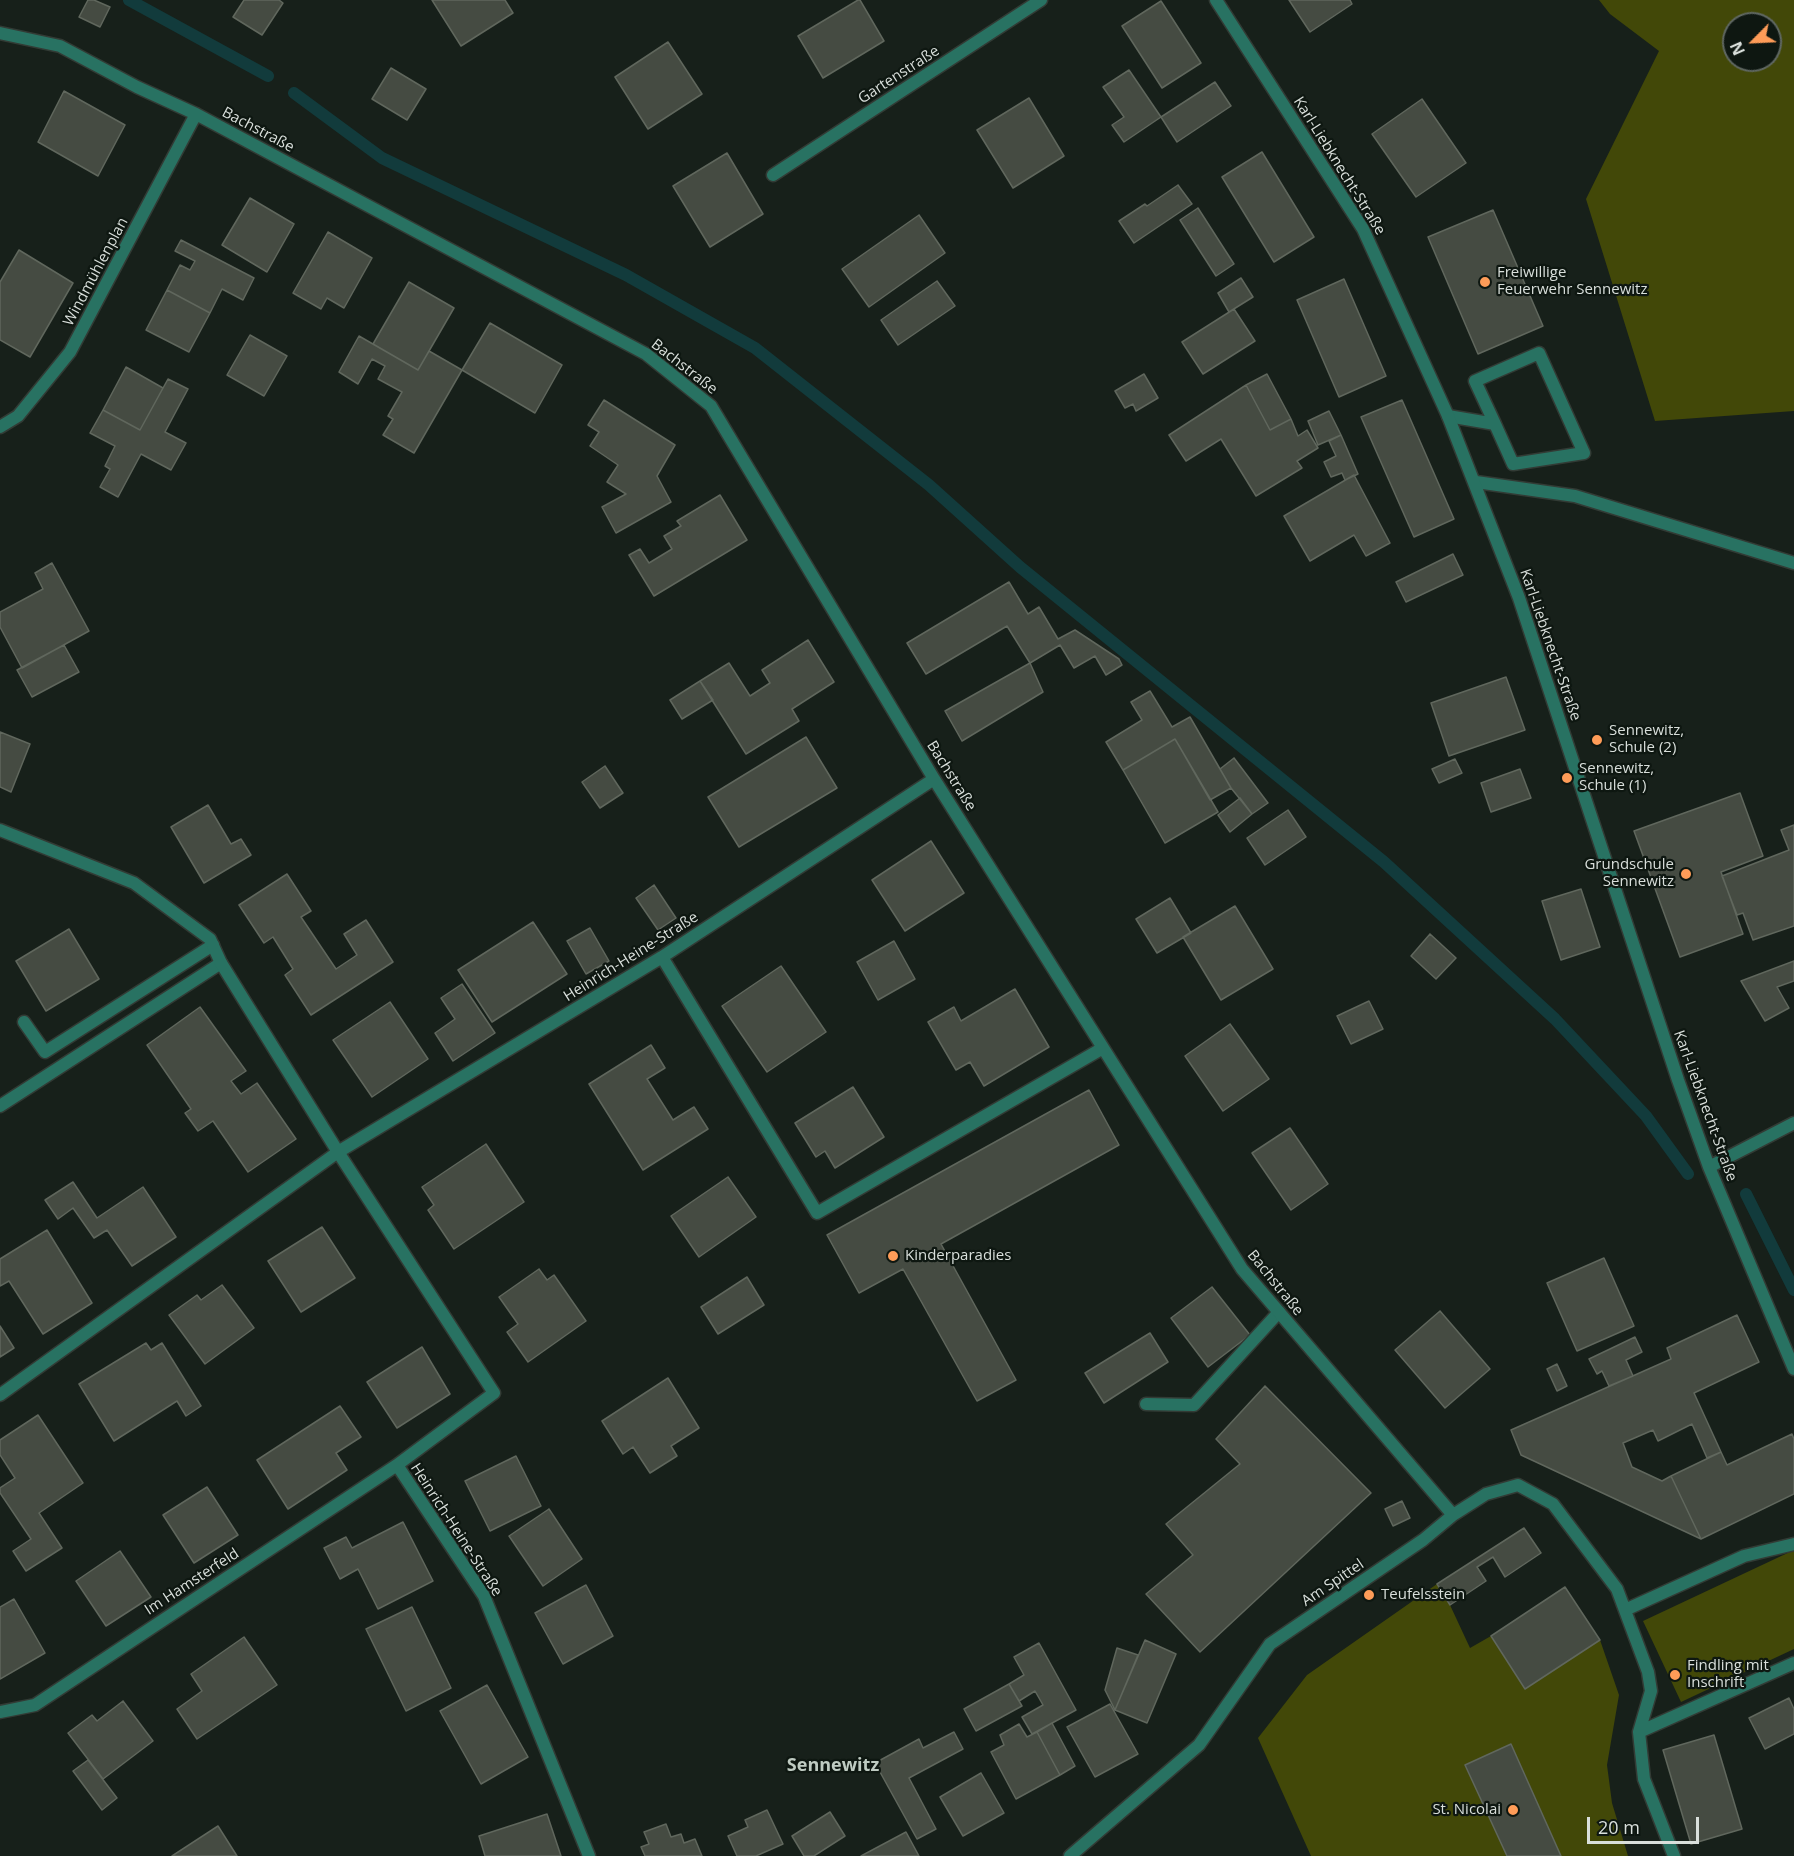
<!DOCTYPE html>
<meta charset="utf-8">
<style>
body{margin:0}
#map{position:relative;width:1794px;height:1856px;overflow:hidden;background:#17201a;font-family:"Open Sans",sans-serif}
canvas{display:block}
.north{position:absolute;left:1722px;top:12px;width:60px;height:60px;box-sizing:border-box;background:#0e1711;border:2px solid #5f6762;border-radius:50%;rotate:246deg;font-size:16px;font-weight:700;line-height:24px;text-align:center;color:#d9dfdb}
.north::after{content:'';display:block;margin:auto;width:21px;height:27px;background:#fe9c58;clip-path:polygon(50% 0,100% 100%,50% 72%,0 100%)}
.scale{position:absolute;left:1587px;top:1817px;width:112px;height:27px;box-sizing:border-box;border:3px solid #d9dfdb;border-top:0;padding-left:8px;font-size:18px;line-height:21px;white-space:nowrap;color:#d9dfdb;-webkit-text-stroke:4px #0e1711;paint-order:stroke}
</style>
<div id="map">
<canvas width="1794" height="1856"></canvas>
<div class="north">N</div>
<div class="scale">20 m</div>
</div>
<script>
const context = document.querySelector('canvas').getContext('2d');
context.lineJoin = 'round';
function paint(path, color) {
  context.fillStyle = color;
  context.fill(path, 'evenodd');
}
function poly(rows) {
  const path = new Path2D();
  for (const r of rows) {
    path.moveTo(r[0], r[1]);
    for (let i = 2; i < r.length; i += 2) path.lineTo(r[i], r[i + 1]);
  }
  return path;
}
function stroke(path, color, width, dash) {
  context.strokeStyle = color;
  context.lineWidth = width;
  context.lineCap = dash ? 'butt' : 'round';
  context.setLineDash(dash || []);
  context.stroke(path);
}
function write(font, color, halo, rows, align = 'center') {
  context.font = font + ' "Open Sans",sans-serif';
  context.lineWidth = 4.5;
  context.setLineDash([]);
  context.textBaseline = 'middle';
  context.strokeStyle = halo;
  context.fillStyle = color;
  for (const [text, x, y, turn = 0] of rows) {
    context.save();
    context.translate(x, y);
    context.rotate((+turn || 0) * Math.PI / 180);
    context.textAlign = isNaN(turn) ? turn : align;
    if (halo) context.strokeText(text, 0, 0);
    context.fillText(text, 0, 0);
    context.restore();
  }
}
paint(poly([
 [1599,0,1794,0,1794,411,1655,421,1586,199,1659,51,1610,14],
 [1734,24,1770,24,1770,60,1734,60],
 [1794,1550,1794,1649,1681,1702,1643,1621],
 [1437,1584,1450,1605,1470,1648,1491,1636,1525,1688,1600,1640,1619,1695,1607,1765,1612,1803,1628,1856,1311,1856,1258,1738,1307,1675]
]), '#424808');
stroke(poly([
 [129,0,268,76],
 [294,93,382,158,626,275,755,348,929,485,1020,567,1384,862,1555,1019,1646,1116,1688,1174],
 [1746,1194,1794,1290]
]), '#123b3c', 12);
const building = poly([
 [88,0,94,0,110,7,100,27,79,17,88,0],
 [244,0,279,0,283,3,262,35,233,17,244,0],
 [432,0,505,0,513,13,461,46,432,0],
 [858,0,860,0,884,41,823,78,798,36,858,0],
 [1289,0,1350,0,1352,4,1310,32,1289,0],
 [1161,1,1201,63,1162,88,1122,26,1161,1],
 [668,42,702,94,648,129,615,77,668,42],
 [391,68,426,89,407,120,372,99,391,68],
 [1129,70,1161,117,1124,142,1112,125,1124,117,1103,87,1129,70],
 [1215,82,1231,106,1177,142,1161,117,1215,82],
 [64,91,125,125,98,176,38,142,64,91],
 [1029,98,1064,156,1013,188,977,130,1029,98],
 [1422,99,1466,163,1416,197,1372,134,1422,99],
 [1262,152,1314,237,1274,262,1222,177,1262,152],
 [727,153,763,214,710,247,673,186,727,153],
 [1178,185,1192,204,1134,243,1119,221,1145,204,1147,206,1178,185],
 [250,198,294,224,267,272,222,245,250,198],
 [1198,208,1234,264,1216,276,1180,220,1198,208],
 [1493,210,1543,326,1478,354,1428,237,1493,210],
 [919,215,945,253,869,307,842,269,919,215],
 [328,232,372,258,344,308,327,298,321,309,293,293,328,232],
 [181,240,254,278,243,300,222,289,210,313,167,290,180,265,190,270,195,261,175,251,181,240],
 [19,250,73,283,30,357,0,340,0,282,19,250],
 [1241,278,1253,297,1229,312,1218,293,1241,278],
 [1344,279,1386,376,1339,397,1297,300,1344,279],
 [937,281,955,306,898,345,881,320,937,281],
 [409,282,454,308,418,370,373,344,409,282],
 [167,290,210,313,189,352,146,330,167,290],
 [1234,309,1255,341,1203,374,1182,342,1234,309],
 [490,323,562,365,535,413,462,370,490,323],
 [250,335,287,356,264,396,227,375,250,335],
 [359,336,418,370,429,351,462,370,414,453,383,435,393,419,388,416,402,392,378,379,385,366,372,359,358,384,339,372,359,336],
 [126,367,163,388,140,430,103,410,126,367],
 [1144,374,1158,398,1136,411,1133,404,1125,408,1115,391,1144,374],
 [1267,374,1291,419,1270,430,1246,385,1267,374],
 [168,379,188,389,165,432,186,443,171,470,141,454,118,497,100,487,110,469,105,466,115,446,90,433,103,410,140,430,168,379],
 [1246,385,1270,430,1291,419,1298,436,1307,430,1318,448,1297,461,1302,468,1256,496,1221,439,1186,461,1169,435,1246,385],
 [604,400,675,445,657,476,671,502,616,533,602,507,626,494,607,482,618,465,590,446,599,432,588,425,604,400],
 [1402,400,1454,519,1414,537,1361,417,1402,400],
 [1329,411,1341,435,1318,445,1308,421,1329,411],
 [1341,435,1358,474,1345,480,1342,473,1331,477,1324,462,1336,456,1329,441,1341,435],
 [1354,475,1390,543,1366,556,1354,535,1310,561,1284,516,1354,475],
 [720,495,747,540,654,596,629,555,640,549,649,563,672,549,664,536,681,526,677,521,720,495],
 [1453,554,1463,575,1406,602,1396,582,1453,554],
 [52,563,89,631,22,668,0,627,0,612,43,589,35,573,52,563],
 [1009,582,1028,614,1039,607,1058,639,1075,630,1119,659,1122,665,1106,675,1095,656,1074,668,1060,645,1030,663,1007,626,926,674,907,643,1009,582],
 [808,640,834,682,792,709,799,721,746,754,700,681,729,663,750,696,770,683,762,670,808,640],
 [64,645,79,672,32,697,17,670,64,645],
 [1030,663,1043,692,962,741,945,711,1030,663],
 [1506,677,1525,730,1449,756,1431,703,1506,677],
 [700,681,713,700,682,719,670,700,700,681],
 [1150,691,1172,727,1190,717,1231,788,1210,800,1175,739,1123,770,1106,742,1142,720,1131,702,1150,691],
 [0,732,30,744,11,792,0,787,0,732],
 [806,737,837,788,739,847,708,797,806,737],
 [1175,739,1218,812,1165,843,1123,770,1175,739],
 [1234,758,1268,803,1252,814,1231,788,1220,769,1234,758],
 [1455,759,1462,773,1439,783,1432,769,1455,759],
 [605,766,623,793,600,808,582,782,605,766],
 [1520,769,1531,798,1491,812,1481,783,1520,769],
 [1740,793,1763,856,1721,872,1743,934,1680,957,1634,831,1740,793],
 [1240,798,1252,814,1230,832,1218,815,1240,798],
 [208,805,231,844,241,839,251,855,204,883,171,827,208,805],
 [1288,810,1306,837,1265,865,1247,838,1288,810],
 [1794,825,1794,926,1753,940,1743,913,1737,915,1722,876,1789,850,1781,830,1794,825],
 [931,841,964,893,905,931,872,880,931,841],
 [287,874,311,911,301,917,336,969,357,955,344,934,366,920,393,962,311,1015,285,975,293,969,273,937,264,943,239,905,287,874],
 [654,885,676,918,658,930,636,898,654,885],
 [1581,889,1600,947,1561,960,1542,901,1581,889],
 [1170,898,1191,933,1157,953,1136,919,1170,898],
 [1235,906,1273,969,1221,1000,1183,937,1235,906],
 [533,922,567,974,492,1022,458,970,533,922],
 [590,928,609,961,586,974,567,941,590,928],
 [69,929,99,979,46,1011,16,961,69,929],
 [1430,934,1456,958,1436,979,1411,956,1430,934],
 [894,941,915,979,878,1000,857,962,894,941],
 [1794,961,1794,981,1777,987,1789,1008,1765,1021,1741,981,1794,961],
 [781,966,826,1032,767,1072,722,1006,781,966],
 [462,984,495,1033,453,1061,435,1033,455,1019,441,998,462,984],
 [1015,989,1049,1047,984,1086,970,1062,956,1070,928,1022,954,1007,961,1021,1015,989],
 [1369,1001,1383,1029,1351,1044,1337,1016,1369,1001],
 [390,1002,428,1059,372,1097,333,1040,390,1002],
 [200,1007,246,1071,231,1081,241,1094,257,1083,296,1139,248,1172,213,1121,198,1131,185,1113,191,1109,147,1045,200,1007],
 [1230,1024,1269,1079,1223,1111,1185,1056,1230,1024],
 [651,1045,665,1068,647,1079,673,1120,694,1107,708,1129,643,1170,589,1084,651,1045],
 [853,1087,884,1137,835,1168,825,1151,816,1157,795,1123,853,1087],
 [1089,1090,1119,1145,941,1244,1016,1380,977,1401,903,1269,859,1293,827,1235,1089,1090],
 [1290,1128,1328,1184,1291,1210,1252,1153,1290,1128],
 [486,1144,524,1202,454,1249,428,1210,434,1205,422,1187,486,1144],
 [728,1177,756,1217,699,1257,671,1216,728,1177],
 [73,1182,97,1218,143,1187,176,1237,132,1266,107,1230,94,1238,73,1208,58,1219,45,1200,73,1182],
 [322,1227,355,1278,301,1312,268,1261,322,1227],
 [47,1230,92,1303,43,1334,9,1281,0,1286,0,1259,47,1230],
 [1604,1258,1634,1326,1577,1351,1547,1283,1604,1258],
 [539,1269,547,1280,554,1275,586,1321,528,1362,507,1332,518,1324,499,1297,539,1269],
 [747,1277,764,1305,718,1334,701,1307,747,1277],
 [222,1285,254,1328,205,1364,169,1315,197,1295,201,1300,222,1285],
 [1212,1287,1250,1335,1208,1367,1171,1318,1212,1287],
 [1440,1311,1490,1369,1445,1408,1395,1350,1440,1311],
 [1737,1315,1759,1362,1694,1393,1721,1452,1707,1458,1692,1424,1658,1441,1653,1430,1623,1443,1632,1467,1662,1481,1671,1476,1701,1539,1521,1455,1511,1430,1671,1359,1667,1348,1737,1315],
 [0,1326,14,1348,0,1357,0,1326],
 [1150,1333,1168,1362,1104,1403,1085,1373,1150,1333],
 [1635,1337,1642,1352,1626,1360,1633,1376,1609,1386,1602,1371,1597,1374,1589,1359,1635,1337],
 [146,1343,151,1350,162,1343,201,1406,186,1416,177,1401,114,1441,79,1384,146,1343],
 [422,1347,450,1394,397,1428,367,1382,422,1347],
 [1557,1364,1567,1386,1557,1391,1547,1369,1557,1364],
 [668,1378,699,1428,671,1446,677,1456,650,1473,633,1447,623,1454,602,1421,668,1378],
 [1265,1386,1371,1493,1200,1652,1146,1594,1193,1555,1166,1524,1240,1464,1216,1439,1265,1386],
 [340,1406,361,1437,336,1453,347,1470,288,1509,257,1460,340,1406],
 [38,1415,83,1483,39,1513,62,1548,26,1571,13,1551,31,1539,0,1493,0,1488,15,1478,0,1455,0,1440,38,1415],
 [1792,1434,1794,1439,1794,1494,1701,1539,1671,1476,1721,1452,1727,1465,1792,1434],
 [516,1456,541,1506,490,1531,465,1481,516,1456],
 [207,1487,238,1535,194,1563,163,1515,207,1487],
 [1402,1501,1410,1518,1393,1526,1385,1509,1402,1501],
 [549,1509,582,1559,543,1586,509,1536,549,1509],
 [403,1522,433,1581,378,1609,358,1569,340,1579,324,1548,346,1537,352,1548,403,1522],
 [1524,1528,1541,1553,1505,1577,1493,1557,1477,1567,1486,1581,1450,1605,1437,1584,1524,1528],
 [120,1551,151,1597,106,1626,76,1581,120,1551],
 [586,1585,613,1636,563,1664,535,1613,586,1585],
 [1565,1587,1600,1640,1525,1689,1491,1636,1565,1587],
 [14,1599,45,1653,0,1679,0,1607,14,1599],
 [412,1607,451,1688,406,1711,366,1629,412,1607],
 [244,1637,277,1685,197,1739,177,1709,202,1691,191,1674,244,1637],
 [1145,1640,1176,1654,1147,1723,1115,1710,1145,1640],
 [1039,1643,1076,1710,1032,1734,1022,1717,1043,1705,1035,1691,1019,1701,1009,1684,1024,1675,1014,1657,1039,1643],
 [1117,1648,1138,1655,1115,1710,1105,1690,1117,1648],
 [1009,1684,1022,1706,976,1731,964,1709,1009,1684],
 [487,1685,528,1757,481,1784,440,1711,487,1685],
 [1789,1698,1794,1709,1794,1734,1765,1749,1749,1718,1789,1698],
 [123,1701,153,1741,103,1779,68,1733,92,1715,97,1721,123,1701],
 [1110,1704,1138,1754,1095,1777,1067,1727,1110,1704],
 [1052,1723,1075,1766,1060,1775,1037,1732,1052,1723],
 [1019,1724,1027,1737,1037,1732,1060,1775,1016,1799,991,1752,1004,1745,1000,1735,1019,1724],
 [954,1732,963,1749,909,1778,936,1829,917,1839,875,1763,919,1739,923,1748,954,1732],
 [1714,1735,1742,1829,1691,1844,1663,1750,1714,1735],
 [1511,1744,1561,1856,1507,1856,1465,1765,1511,1744],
 [88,1760,117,1798,102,1810,73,1771,88,1760],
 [981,1773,1004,1813,963,1836,940,1797,981,1773],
 [767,1810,783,1844,756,1856,737,1856,728,1836,748,1827,745,1820,767,1810],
 [830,1812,845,1836,814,1856,804,1856,792,1836,830,1812],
 [547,1814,561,1856,485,1856,479,1836,547,1814],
 [666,1824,671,1837,681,1834,684,1843,695,1839,702,1856,645,1856,641,1847,649,1844,644,1832,666,1824],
 [218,1826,237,1856,172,1856,218,1826],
 [906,1832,919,1856,861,1856,906,1832]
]);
paint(building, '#454b42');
stroke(building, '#60675d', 1.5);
const service = poly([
 [1448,416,1495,424,1475,381,1539,353,1584,453,1513,464,1495,424],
 [1476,482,1575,496,1794,563],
 [24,1022,45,1052,213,945],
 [0,1106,221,963],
 [1146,1404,1194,1405,1279,1312]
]);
const minor = poly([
 [1216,0,1363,229,1448,416,1519,598,1678,1080,1709,1167,1794,1369],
 [0,33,60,46,137,87,196,114,646,354,711,406,934,779,1242,1269,1453,1515],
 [773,175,1041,0],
 [0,427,18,416,70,352,196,114],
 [0,830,134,883,210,939,221,963,338,1152,494,1393,397,1465,484,1596,589,1856],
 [662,957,817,1213,1103,1048],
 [1709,1167,1794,1123],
 [0,1395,338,1152,662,957,934,779],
 [1625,1610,1744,1556,1794,1544],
 [0,1712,35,1705,397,1465],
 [1639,1732,1794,1663],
 [1070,1856,1199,1745,1270,1644,1423,1540,1453,1515,1486,1494,1518,1485,1553,1504,1617,1589,1648,1672,1651,1691,1639,1732,1644,1779,1674,1856]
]);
stroke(service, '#323b35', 15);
stroke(minor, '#323b35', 15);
stroke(service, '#287262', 12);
stroke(minor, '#287262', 12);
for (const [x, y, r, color] of [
 [1485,282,6,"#fe9c58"],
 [1597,740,6,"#fe9c58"],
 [1567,778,6,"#fe9c58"],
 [1686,874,6,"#fe9c58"],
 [893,1256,6,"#fe9c58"],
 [1369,1595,6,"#fe9c58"],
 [1675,1675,6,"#fe9c58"],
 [1513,1810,6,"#fe9c58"]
]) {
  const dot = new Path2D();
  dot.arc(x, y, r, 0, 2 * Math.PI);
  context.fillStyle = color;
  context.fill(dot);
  stroke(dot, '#0e1711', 2);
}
write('15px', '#d9dfdb', '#0e1711', [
 ["Gartenstraße",899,75,-33],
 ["Bachstraße",258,130,28],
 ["Karl-Liebknecht-Straße",1339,166,58],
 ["Windmühlenplan",96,272,-62],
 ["Bachstraße",684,367,38],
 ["Karl-Liebknecht-Straße",1550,645,71],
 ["Bachstraße",951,776,58],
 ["Heinrich-Heine-Straße",631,957,-32],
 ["Karl-Liebknecht-Straße",1705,1106,70],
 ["Bachstraße",1275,1283,51],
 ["Heinrich-Heine-Straße",456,1530,57],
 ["Im Hamsterfeld",192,1582,-33],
 ["Am Spittel",1333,1583,-34]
]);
write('15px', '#d9dfdb', '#0e1711', [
 ["Freiwillige",1497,273],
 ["Feuerwehr Sennewitz",1497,290],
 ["Sennewitz,",1609,731],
 ["Schule (2)",1609,748],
 ["Sennewitz,",1579,769],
 ["Schule (1)",1579,786],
 ["Grundschule",1674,865,"right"],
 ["Sennewitz",1674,882,"right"],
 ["Kinderparadies",905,1256],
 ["Teufelsstein",1381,1595],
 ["Findling mit",1687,1666],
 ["Inschrift",1687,1683],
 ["St. Nicolai",1501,1810,"right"]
], 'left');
write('bold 18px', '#bfcbc2', '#0e1711', [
 ["Sennewitz",833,1766]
]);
</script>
